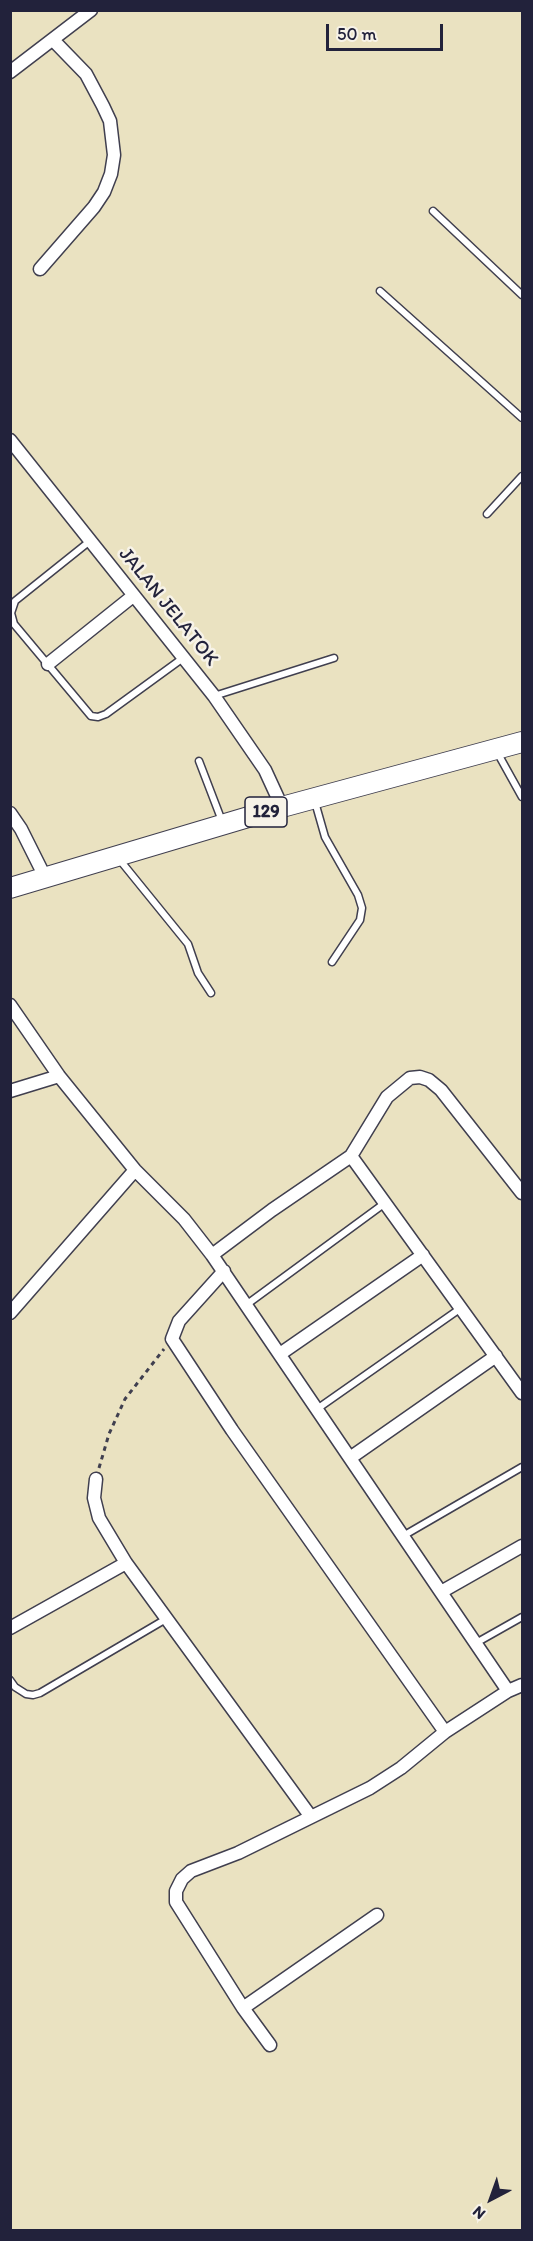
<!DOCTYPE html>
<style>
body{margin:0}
#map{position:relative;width:533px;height:2241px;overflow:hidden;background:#eae2c1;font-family:Itim,sans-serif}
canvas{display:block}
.frame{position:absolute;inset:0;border:12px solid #22223b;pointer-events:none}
.north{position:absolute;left:461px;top:2169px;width:60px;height:60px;-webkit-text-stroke:4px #f7f3e8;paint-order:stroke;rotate:221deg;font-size:16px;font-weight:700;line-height:24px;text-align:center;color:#22223b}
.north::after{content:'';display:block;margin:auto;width:21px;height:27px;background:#22223b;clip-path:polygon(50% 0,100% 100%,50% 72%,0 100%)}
.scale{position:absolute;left:326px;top:24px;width:117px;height:27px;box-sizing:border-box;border:3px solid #22223b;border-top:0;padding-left:8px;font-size:18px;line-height:21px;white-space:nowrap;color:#22223b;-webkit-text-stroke:4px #f7f3e8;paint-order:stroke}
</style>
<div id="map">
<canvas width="533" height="2241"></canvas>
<div class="frame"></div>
<div class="north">N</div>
<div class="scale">50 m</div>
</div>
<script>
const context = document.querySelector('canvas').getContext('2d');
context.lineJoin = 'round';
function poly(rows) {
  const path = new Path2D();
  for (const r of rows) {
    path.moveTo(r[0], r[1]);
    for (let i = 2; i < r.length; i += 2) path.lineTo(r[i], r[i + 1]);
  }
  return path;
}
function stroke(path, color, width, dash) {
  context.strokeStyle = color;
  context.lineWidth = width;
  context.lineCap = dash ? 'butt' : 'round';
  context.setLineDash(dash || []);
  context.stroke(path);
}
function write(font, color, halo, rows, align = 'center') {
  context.font = font + ' Itim,sans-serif';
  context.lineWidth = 5;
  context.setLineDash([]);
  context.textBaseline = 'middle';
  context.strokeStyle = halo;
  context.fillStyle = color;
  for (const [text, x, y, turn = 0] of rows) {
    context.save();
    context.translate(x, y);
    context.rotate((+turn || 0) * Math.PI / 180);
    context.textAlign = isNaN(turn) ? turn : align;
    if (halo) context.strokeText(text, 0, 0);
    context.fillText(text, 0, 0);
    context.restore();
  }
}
const lane = poly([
 [433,211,522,295],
 [380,291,522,418],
 [487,514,522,476],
 [90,541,15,601,11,613,14,624,91,716,98,717,106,714,183,658],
 [214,696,334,658],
 [497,752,522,797],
 [199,761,222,821],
 [315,802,325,837,358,895,362,908,360,920,332,962],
 [119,859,188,944,198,973,211,993],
 [246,1305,385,1203],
 [317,1409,461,1308],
 [403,1536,522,1467],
 [476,1643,522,1617],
 [10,1680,15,1687,26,1694,33,1695,40,1693,166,1619]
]);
const street = poly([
 [10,72,91,10],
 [40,269,94,207,104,192,111,174,114,155,110,121,103,106,86,74,54,41],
 [10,440,214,696,265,770,282,807],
 [48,664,133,596],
 [10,813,21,829,45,877],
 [10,1005,59,1076,135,1170,184,1219,212,1255,508,1691],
 [10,1091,59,1076],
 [351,1156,522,1393],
 [212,1255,272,1210,351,1156,387,1097,410,1078,420,1077,429,1080,441,1090,522,1193],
 [224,1271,179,1321,172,1339,232,1430,445,1732],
 [10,1313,135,1170],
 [280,1354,423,1255],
 [350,1458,496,1356],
 [96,1479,94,1498,99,1518,126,1563,311,1817],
 [441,1592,522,1546],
 [10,1628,126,1563],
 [243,2008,377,1915],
 [270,2045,243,2008,176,1902,176,1891,182,1879,191,1871,238,1853,370,1788,401,1768,445,1732,508,1691,522,1685]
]);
const primary = poly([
 [10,888,282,807,522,742]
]);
stroke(lane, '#403f4f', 9);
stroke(street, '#403f4f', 15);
stroke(primary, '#403f4f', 22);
stroke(poly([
 [99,1468,109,1434,125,1399,164,1349]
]), '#403f4f', 3, [4.5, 4.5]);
stroke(lane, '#fff', 6);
stroke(street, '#fff', 12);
stroke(primary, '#fff', 20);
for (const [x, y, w] of [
 [266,812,42]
]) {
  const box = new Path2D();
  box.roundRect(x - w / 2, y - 15, w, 30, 4.5);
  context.fillStyle = '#f7f3e8';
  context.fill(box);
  stroke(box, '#22223b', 1.5);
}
write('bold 18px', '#22223b', null, [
 ["129",266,812]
]);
write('20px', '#22223b', '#f7f3e8', [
 ["JALAN JELATOK",168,607,51]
]);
</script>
